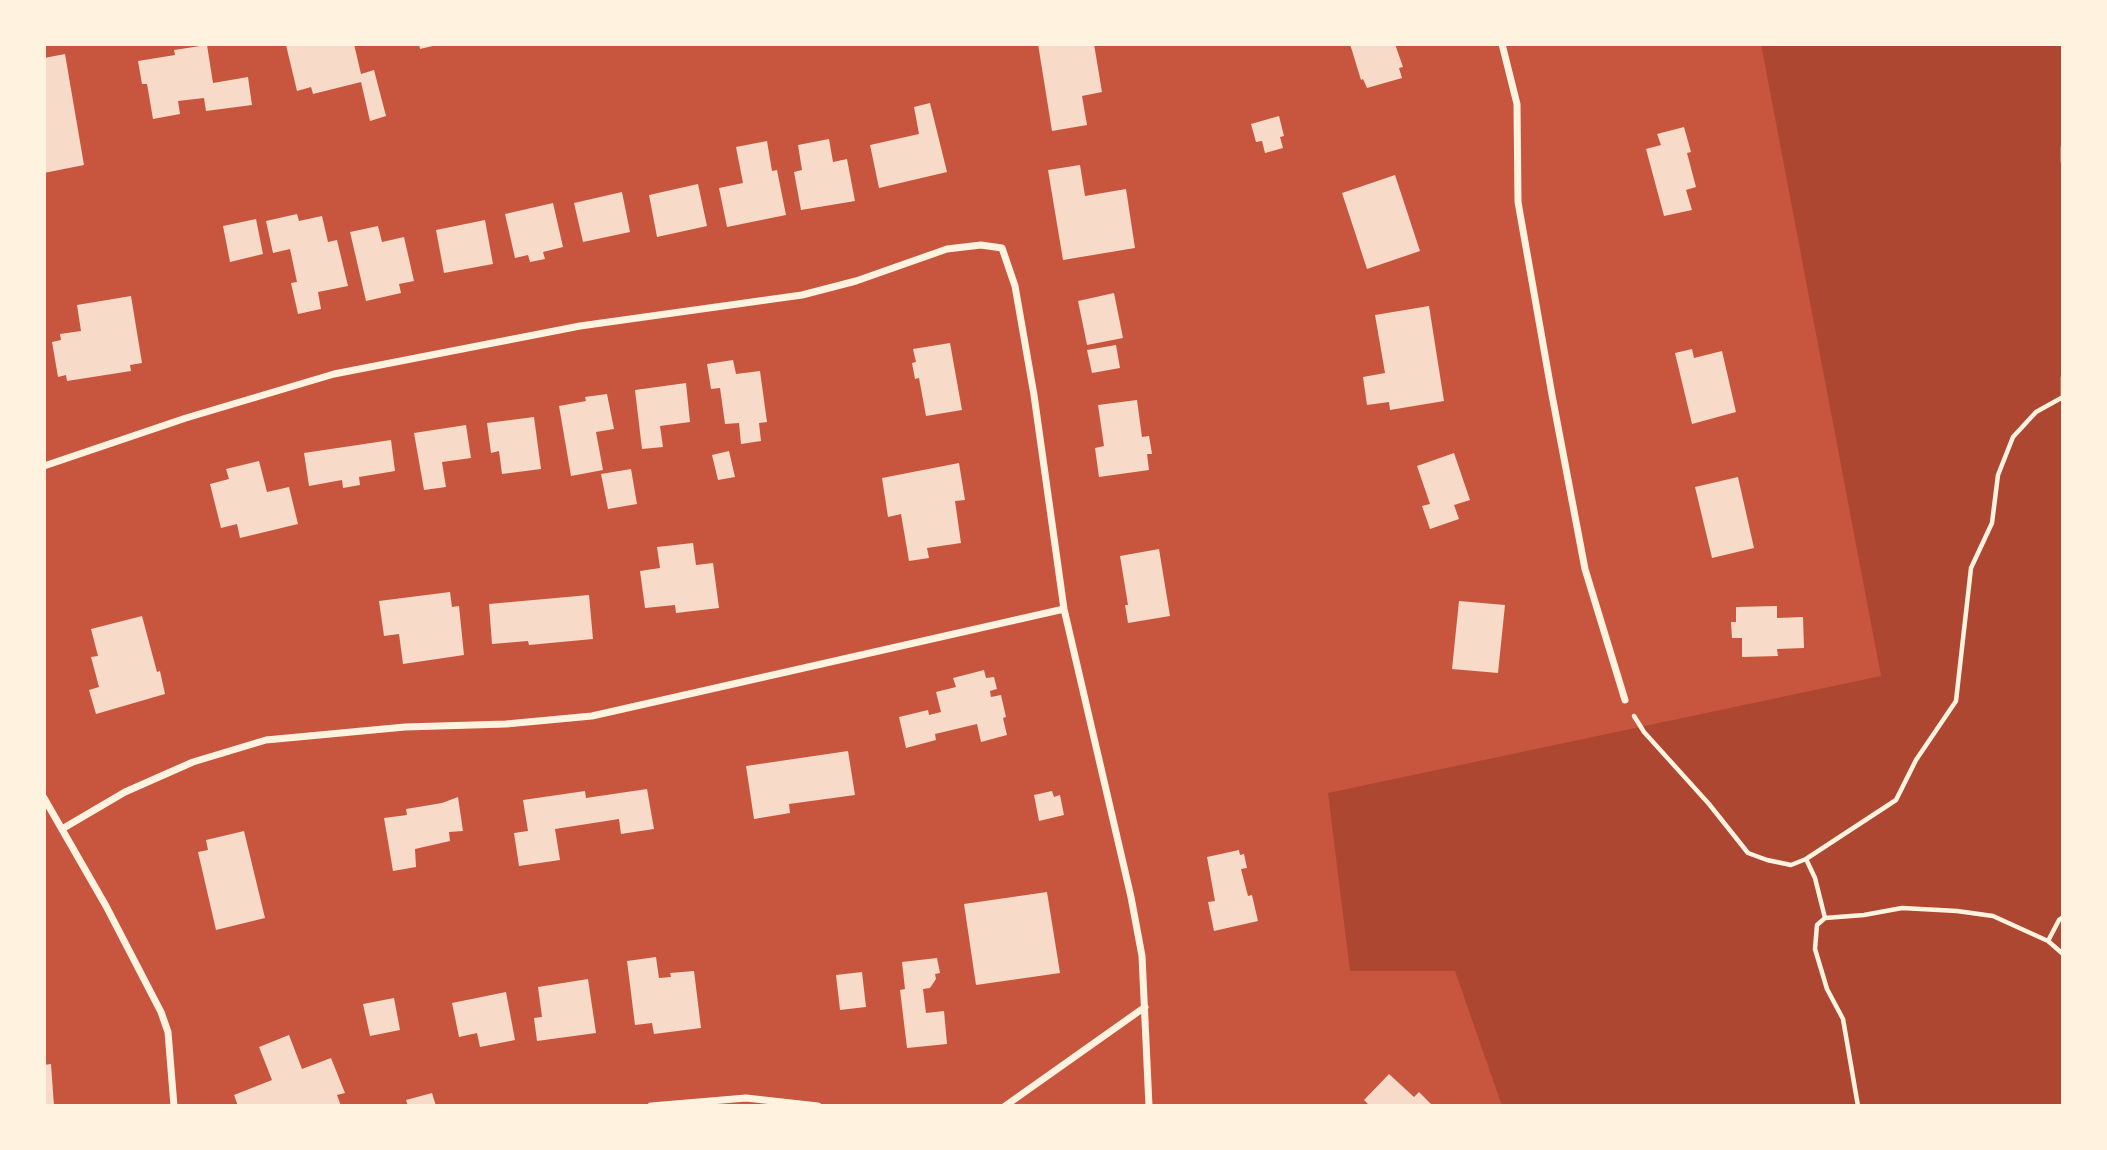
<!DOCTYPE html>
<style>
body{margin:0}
#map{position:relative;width:2107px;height:1150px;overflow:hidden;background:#c8553d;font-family:Arial,sans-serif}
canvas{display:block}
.frame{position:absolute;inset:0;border:46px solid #fff3e0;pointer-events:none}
</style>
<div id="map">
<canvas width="2107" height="1150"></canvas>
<div class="frame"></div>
</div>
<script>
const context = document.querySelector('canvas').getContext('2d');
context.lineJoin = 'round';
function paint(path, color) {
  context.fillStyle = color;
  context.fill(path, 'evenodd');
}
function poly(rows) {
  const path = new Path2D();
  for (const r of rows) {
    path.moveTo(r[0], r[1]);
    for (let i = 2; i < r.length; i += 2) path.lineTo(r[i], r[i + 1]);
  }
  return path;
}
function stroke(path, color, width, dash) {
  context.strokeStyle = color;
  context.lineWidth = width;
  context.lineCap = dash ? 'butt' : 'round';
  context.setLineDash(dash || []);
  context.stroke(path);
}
paint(poly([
 [1761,44,2063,44,2063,1106,1502,1106,1455,971,1350,971,1328,793,1881,676]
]), '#ae4732');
paint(poly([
 [291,44,354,44,361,74,374,70,386,116,370,121,361,82,313,94,311,87,297,91,286,45],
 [419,44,437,44,437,45,420,49],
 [1038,44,1094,44,1102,92,1082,96,1087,125,1052,131],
 [1350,44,1395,44,1403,67,1399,68,1402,78,1367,88,1363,79,1361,80],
 [207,45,213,83,248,77,252,105,206,111,204,98,178,101,180,114,153,119,147,84,142,84,138,61,175,55,174,50],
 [65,54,84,165,44,173,44,58],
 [930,103,947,172,879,188,870,145,919,134,914,107],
 [1279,116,1284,136,1280,137,1283,148,1265,153,1262,141,1256,142,1251,124],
 [1684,127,1691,152,1687,153,1696,187,1686,190,1692,210,1664,216,1646,149,1661,145,1657,134],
 [829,139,833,162,847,159,855,201,801,210,794,172,802,170,798,145],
 [767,141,772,171,777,170,786,215,727,227,719,188,743,183,736,147],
 [1080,165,1085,196,1126,189,1135,248,1063,260,1048,170],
 [1395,175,1420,251,1367,269,1342,193],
 [698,184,707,226,657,237,649,195],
 [622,192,630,232,583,242,574,203],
 [553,203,563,247,543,252,545,259,530,262,528,255,515,258,505,214],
 [297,214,299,221,322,216,328,242,337,240,348,286,318,292,321,309,298,314,291,283,297,282,290,249,273,253,266,221],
 [256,219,263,254,230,262,223,226],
 [485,220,493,264,444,273,436,230],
 [378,226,382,242,404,237,414,281,399,284,401,293,366,301,350,232],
 [1114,293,1123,338,1087,345,1078,301],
 [131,296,142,363,130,365,131,371,67,381,66,375,58,377,52,342,61,340,60,334,81,331,77,305],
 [1429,306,1444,401,1390,410,1389,402,1367,405,1363,377,1385,373,1375,315],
 [950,343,962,410,926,416,919,378,915,379,912,363,916,362,913,349],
 [1116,345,1120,368,1092,373,1087,350],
 [1692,349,1694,358,1722,351,1736,412,1692,424,1675,353],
 [733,360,736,374,760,371,767,422,759,423,761,441,741,444,739,423,725,424,720,388,711,389,707,364],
 [686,383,690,422,660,426,663,447,642,449,635,390],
 [607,394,614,429,596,432,603,470,571,476,559,406,586,401,585,397],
 [1137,400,1142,437,1149,436,1152,454,1147,454,1149,470,1099,477,1095,448,1104,446,1098,405],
 [534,417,541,469,502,474,499,451,491,453,487,423],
 [466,425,471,458,442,462,446,487,424,490,414,433],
 [391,440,395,471,359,477,360,485,343,488,342,480,309,486,304,453],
 [729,451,735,477,718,480,712,455],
 [1454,453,1470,500,1454,505,1459,519,1430,529,1422,506,1430,504,1417,466],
 [259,461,267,492,289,487,298,524,240,538,237,524,221,528,210,484,229,479,226,469],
 [959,463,965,500,955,501,961,543,927,548,929,558,909,561,901,514,888,517,882,478],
 [631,469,637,504,608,509,601,474],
 [1738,477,1754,548,1712,558,1695,487],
 [693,543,696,565,713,563,719,608,676,613,675,605,645,608,640,571,660,568,657,547],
 [1159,549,1170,616,1128,623,1125,605,1128,605,1120,556],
 [450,592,452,607,459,606,464,655,403,664,399,634,384,636,379,601],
 [589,595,593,639,529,645,528,641,492,644,489,604],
 [1459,601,1505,605,1498,673,1452,669],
 [1777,606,1777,618,1803,617,1804,648,1777,649,1778,656,1742,657,1742,638,1732,638,1731,622,1736,622,1736,607],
 [142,616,157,672,160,671,165,694,96,714,89,690,99,687,91,657,98,656,91,629],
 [984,670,986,678,994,677,997,689,990,691,991,697,1001,695,1006,717,1003,718,1007,735,981,742,977,724,935,734,936,740,906,748,899,717,928,710,929,715,941,712,936,692,956,687,953,678],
 [848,751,855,795,789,804,790,813,754,819,746,766],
 [647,789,654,829,621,834,619,819,555,829,560,860,519,866,514,833,528,831,523,800,585,791,586,798],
 [1052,791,1054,797,1060,795,1064,815,1039,821,1034,795],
 [458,797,463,831,449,832,450,841,415,849,416,867,393,871,384,818,407,815,406,809,442,803],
 [244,831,265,918,216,930,198,852,208,850,206,840],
 [1239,850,1240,855,1244,854,1247,868,1241,869,1248,896,1252,895,1258,921,1214,931,1208,902,1215,901,1207,857],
 [1047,892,1060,973,976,985,964,904],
 [656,957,659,978,671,977,670,973,694,971,701,1028,654,1034,652,1023,635,1025,627,961],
 [937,958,940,973,935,974,936,979,930,988,923,989,926,1013,944,1011,947,1044,907,1048,900,990,905,989,902,962],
 [862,972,866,1007,840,1010,836,975],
 [588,979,596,1033,537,1041,534,1018,542,1017,538,987],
 [506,992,515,1040,480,1047,477,1033,459,1037,452,1003],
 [394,998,400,1030,370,1036,363,1004],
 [289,1035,302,1069,331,1058,345,1093,337,1095,341,1106,238,1106,234,1095,272,1080,259,1047],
 [51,1064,54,1106,44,1106,44,1065],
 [1389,1074,1414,1097,1419,1092,1433,1106,1370,1106,1364,1100],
 [432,1093,436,1106,408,1106,406,1100]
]), '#f7dbc8');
stroke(poly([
 [2063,147,2063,162],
 [1634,716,1644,732,1709,804,1748,853,1767,860,1791,865,1806,859,1896,800,1916,760,1956,701,1971,568,1992,523,1998,475,2013,437,2036,412,2063,397,2063,377],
 [1806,859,1815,878,1825,918],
 [2048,941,2059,920,2063,917],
 [1858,1106,1843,1019,1827,989,1815,949,1817,925,1825,918,1864,915,1902,908,1957,911,1993,916,2048,941,2063,954]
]), '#fff3e0', 4.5);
stroke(poly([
 [1502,44,1517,104,1518,202,1552,395,1585,569,1625,700],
 [44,466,186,418,334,374,580,326,802,295,856,281,947,249,981,245,1002,248,1015,286,1034,395,1064,609,1131,897,1142,956,1149,1106],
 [44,798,106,906,161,1012,168,1032,174,1106],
 [62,829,125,792,193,762,266,740,405,727,506,724,592,716,1064,609],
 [651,1106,746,1098,818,1106],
 [1005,1106,1145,1007]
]), '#fff3e0', 7);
</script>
